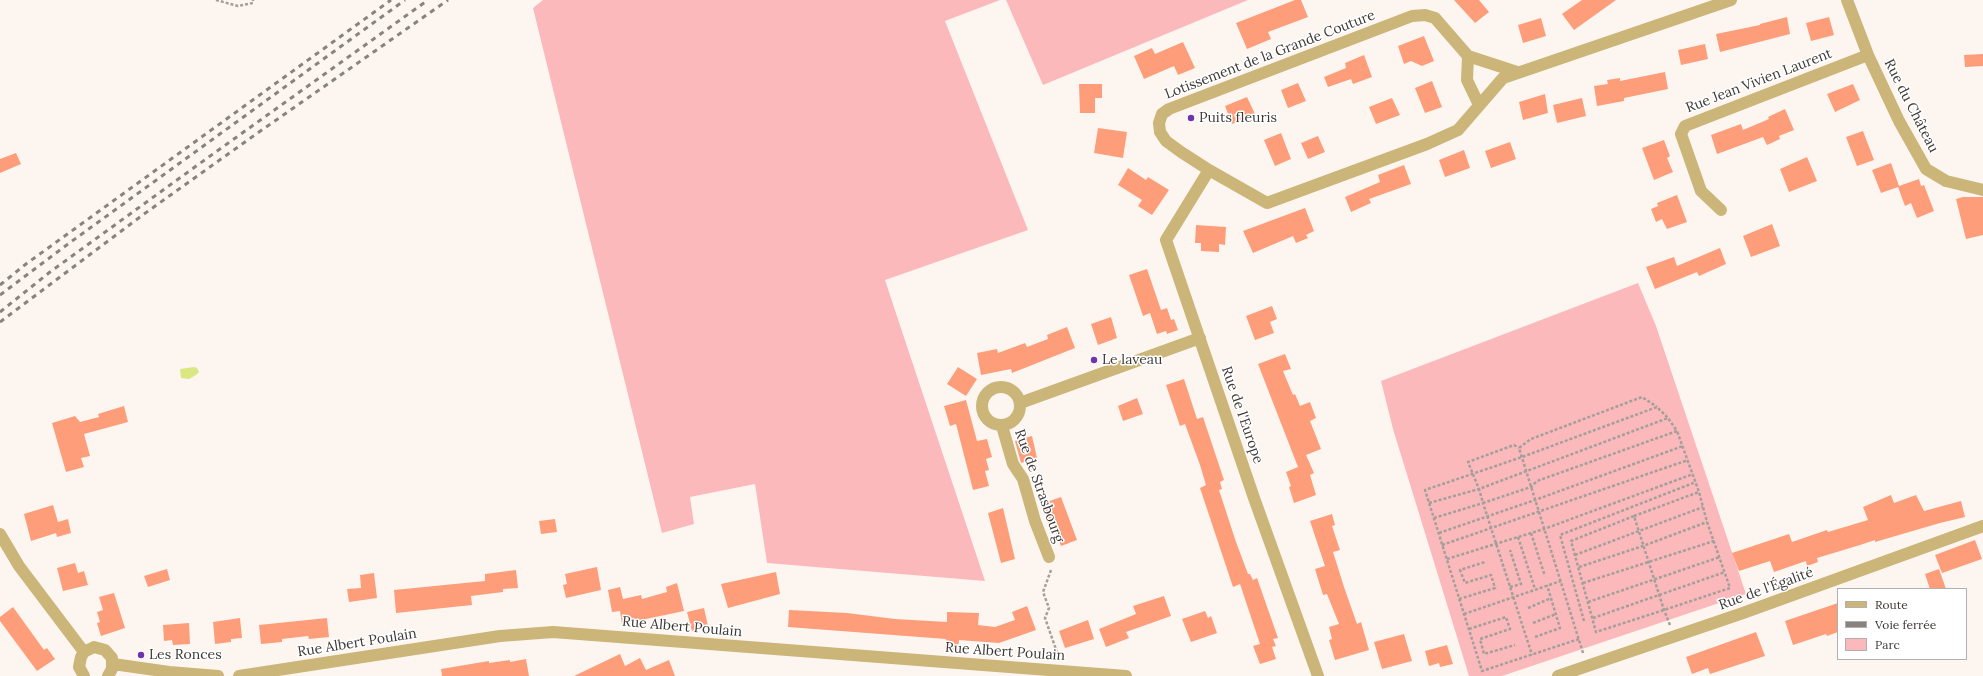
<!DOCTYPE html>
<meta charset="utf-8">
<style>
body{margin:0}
#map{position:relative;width:1983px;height:676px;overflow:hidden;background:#fdf6f0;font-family:Lora,serif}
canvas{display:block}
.legend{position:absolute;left:1837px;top:588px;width:130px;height:72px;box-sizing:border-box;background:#fff;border:1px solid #b1b0af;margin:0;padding:5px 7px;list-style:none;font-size:12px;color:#3c3937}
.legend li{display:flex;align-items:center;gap:8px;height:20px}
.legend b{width:20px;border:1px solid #b1b0af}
</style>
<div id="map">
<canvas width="1983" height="676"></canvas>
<ul class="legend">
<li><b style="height:5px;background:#cbb578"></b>Route</li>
<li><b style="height:5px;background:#88837f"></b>Voie ferrée</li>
<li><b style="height:11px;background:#fcb9bc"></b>Parc</li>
</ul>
</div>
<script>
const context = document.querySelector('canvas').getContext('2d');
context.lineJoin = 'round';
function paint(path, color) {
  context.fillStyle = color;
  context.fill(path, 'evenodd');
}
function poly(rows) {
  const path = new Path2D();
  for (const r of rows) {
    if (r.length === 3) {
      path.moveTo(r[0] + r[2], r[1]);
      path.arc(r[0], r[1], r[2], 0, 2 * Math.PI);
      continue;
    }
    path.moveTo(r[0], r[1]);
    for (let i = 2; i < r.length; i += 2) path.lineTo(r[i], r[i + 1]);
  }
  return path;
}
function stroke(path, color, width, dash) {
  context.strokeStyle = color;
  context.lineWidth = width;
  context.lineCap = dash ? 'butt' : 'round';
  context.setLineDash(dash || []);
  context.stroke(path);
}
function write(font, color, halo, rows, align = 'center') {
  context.font = font + ' Lora,serif';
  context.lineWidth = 3;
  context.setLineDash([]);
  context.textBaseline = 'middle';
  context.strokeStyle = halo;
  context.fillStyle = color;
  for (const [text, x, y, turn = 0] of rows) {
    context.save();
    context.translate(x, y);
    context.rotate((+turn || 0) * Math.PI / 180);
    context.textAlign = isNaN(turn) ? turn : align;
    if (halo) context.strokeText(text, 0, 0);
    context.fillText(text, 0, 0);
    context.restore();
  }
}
paint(poly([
 [543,0,1000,0,945,21,1028,230,885,280,985,581,767,563,755,484,690,497,694,524,662,533,533,8],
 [1006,0,1248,0,1043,85],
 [1638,283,1656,326,1746,594,1502,676,1469,676,1393,429,1381,381]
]), '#fcb9bc');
paint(poly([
 [194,367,197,368,199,372,196,375,189,379,181,378,180,369]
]), '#dbe782');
paint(poly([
 [1295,0,1301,0,1308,17,1268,32,1271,39,1247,49,1236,23],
 [1454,0,1479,0,1489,12,1475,23],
 [1582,0,1616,0,1574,30,1562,14],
 [1787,17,1790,34,1720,52,1716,34,1760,25,1760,24],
 [1829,17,1834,35,1811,41,1806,23],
 [1541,18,1546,36,1523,43,1518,25],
 [1424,36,1434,61,1422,66,1411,61,1404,64,1398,46],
 [1183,42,1195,68,1178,75,1174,66,1144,79,1134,56,1152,48,1155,54],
 [1705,44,1708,59,1681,65,1678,50],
 [1983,54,1983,66,1965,67,1964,55],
 [1364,55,1372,77,1353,84,1351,79,1328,87,1324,77,1346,68,1345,63],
 [1665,72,1668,89,1624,98,1624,101,1597,106,1594,86,1608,84,1607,80,1620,78,1620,81],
 [1432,81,1442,107,1425,113,1415,88],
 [1298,83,1306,101,1288,108,1281,90],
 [1079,84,1102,84,1102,98,1095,98,1095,113,1080,113],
 [1853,84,1860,100,1835,112,1827,94],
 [1545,94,1548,113,1523,120,1519,102],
 [1247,97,1255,114,1232,124,1225,106],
 [1392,98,1400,115,1376,124,1369,107],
 [1582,98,1586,116,1557,123,1553,105],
 [1785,109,1794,130,1779,136,1780,139,1767,145,1763,137,1717,154,1711,135,1741,124,1743,130,1769,119,1768,117],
 [1098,128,1127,132,1123,158,1094,153],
 [1863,131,1874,160,1857,166,1846,137],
 [1281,133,1291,159,1275,166,1264,140],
 [1318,136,1325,152,1308,159,1301,143],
 [1664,140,1670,156,1667,158,1673,172,1654,180,1642,148],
 [1510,142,1516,159,1491,168,1485,151],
 [1464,150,1470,168,1445,177,1439,160],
 [16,153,21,164,0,173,0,159],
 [1807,157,1817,181,1789,192,1780,169],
 [1891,163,1899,186,1919,179,1921,186,1924,185,1934,211,1917,218,1911,203,1905,206,1898,187,1881,193,1872,170],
 [1404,165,1411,184,1369,199,1371,203,1351,212,1345,197,1380,182,1378,175],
 [1128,168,1146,180,1148,177,1169,190,1152,215,1138,206,1142,200,1118,185],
 [1677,195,1687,222,1667,229,1662,219,1656,222,1651,209,1658,206,1657,203],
 [1963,197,1983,197,1983,235,1966,239,1956,199],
 [1305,208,1314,231,1306,235,1308,238,1296,243,1293,236,1253,253,1243,231],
 [1772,224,1780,246,1751,257,1743,236],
 [1196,225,1226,227,1225,245,1219,244,1219,252,1201,251,1201,243,1195,243],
 [1720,248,1726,264,1699,276,1697,272,1655,289,1646,267,1674,257,1677,266],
 [1147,269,1161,310,1167,308,1171,320,1174,319,1178,330,1167,334,1166,331,1157,334,1150,313,1143,316,1129,275],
 [1272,306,1277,319,1270,322,1274,333,1255,340,1246,316],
 [1111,317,1117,338,1098,345,1091,324],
 [1067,327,1075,348,1012,373,1011,369,981,375,977,353,997,349,998,353,1025,343,1027,347,1048,339,1047,335],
 [1285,354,1291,369,1283,371,1293,395,1295,394,1300,406,1310,402,1316,418,1310,421,1321,449,1306,455,1314,473,1310,475,1316,495,1294,503,1289,487,1291,486,1286,472,1298,467,1258,364],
 [958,367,977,379,966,396,947,384],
 [1184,379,1197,419,1203,417,1224,480,1220,482,1222,489,1219,490,1236,542,1248,574,1250,574,1253,580,1257,578,1278,638,1273,639,1276,646,1272,647,1276,659,1260,664,1253,646,1260,644,1240,584,1233,587,1200,488,1206,485,1200,465,1185,424,1180,426,1166,385],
 [1137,398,1143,414,1123,421,1118,406],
 [966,400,977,441,987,439,992,457,986,459,989,470,985,471,989,486,973,490,956,424,950,426,944,406],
 [124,406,128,422,84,434,90,456,81,458,84,467,66,472,52,423,75,416,80,422,99,417,98,414],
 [1032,436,1037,458,1021,463,1015,441],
 [1891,495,1894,503,1916,495,1924,511,1961,501,1965,517,1940,523,1875,542,1875,540,1860,545,1817,558,1818,562,1807,566,1806,561,1774,572,1770,561,1739,571,1732,553,1789,534,1792,542,1827,530,1828,532,1868,520,1863,507],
 [1061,497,1077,540,1061,546,1052,524,1049,525,1041,504],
 [53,505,58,522,68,519,71,533,57,537,56,533,31,541,24,514],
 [1003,508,1015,559,1001,563,988,513],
 [1332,514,1335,525,1332,526,1340,550,1333,552,1344,587,1357,624,1361,622,1369,650,1335,660,1329,640,1332,639,1329,627,1339,624,1327,594,1323,595,1315,569,1325,566,1310,521],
 [555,519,557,532,541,534,539,521],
 [1975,540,1982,559,1942,573,1935,555],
 [75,563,78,573,84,571,88,585,63,591,57,568],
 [597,567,601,590,566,598,563,585,567,584,565,574],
 [167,569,170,580,148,587,144,576],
 [1939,569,1946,589,1930,589,1925,574],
 [516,570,518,588,503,589,503,592,471,596,472,605,396,613,394,590,485,581,485,574],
 [776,572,780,594,728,608,721,584],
 [374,573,377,598,349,602,347,589,361,588,360,575],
 [677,583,684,611,622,624,620,611,612,612,608,590,620,587,623,599,641,595,642,599,667,592,666,587],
 [114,593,125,628,101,636,97,623,100,622,97,612,103,610,99,597],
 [1164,596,1171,616,1126,632,1129,638,1106,647,1099,629,1136,614,1133,606],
 [1838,603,1838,632,1827,636,1826,634,1793,645,1785,621],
 [1027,606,1036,630,999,643,959,640,958,651,945,650,946,639,788,627,789,610,847,613,895,619,947,622,947,612,979,613,978,625,995,627,1015,620,1012,612],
 [13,607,44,650,47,648,55,659,37,671,0,621,0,617],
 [704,608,708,626,692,631,687,612],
 [1205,611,1208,618,1211,616,1217,633,1191,642,1182,619],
 [240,618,242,638,231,639,231,642,215,644,213,622],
 [327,618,329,637,309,639,308,636,282,639,282,642,261,644,259,625],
 [1088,620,1094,639,1065,648,1059,631],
 [189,623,190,644,173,645,172,640,164,641,163,625],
 [1756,632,1765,656,1710,674,1708,668,1692,674,1686,657],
 [1404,634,1412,661,1382,669,1374,642],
 [1447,645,1453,664,1440,667,1439,663,1429,666,1425,651],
 [620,654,625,666,640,658,646,670,669,660,675,676,574,676],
 [526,659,529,676,442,676,441,669,489,661,489,663,510,660,510,662]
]), '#fd9d7a');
stroke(poly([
 [216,0,238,6,253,3,253,0],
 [1429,503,1479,489,1468,462,1514,445,1519,448],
 [1634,516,1699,492],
 [1434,518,1483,503,1532,655],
 [1439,533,1535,500,1683,446],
 [1531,533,1545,576],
 [1518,537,1535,589],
 [1442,545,1688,460],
 [1575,555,1703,507],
 [1447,559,1544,529,1693,474],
 [1579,567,1643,546,1707,522],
 [1051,570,1043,592,1049,608,1045,618,1059,658],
 [1583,583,1714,541],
 [1510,587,1521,584,1510,550],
 [1459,599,1495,588,1491,575,1465,583,1460,570,1485,562],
 [1588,602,1720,557],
 [1528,608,1551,598],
 [1464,614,1561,581],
 [1593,618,1725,572],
 [1584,621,1560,535,1696,482],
 [1533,623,1556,614],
 [1670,625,1664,610,1634,516,1571,541,1596,632,1664,610,1730,588,1707,522,1699,492,1677,431],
 [1469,629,1506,617,1510,629,1480,639,1484,654,1515,645],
 [1535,637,1560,628,1547,585],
 [1579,639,1482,671,1425,490,1522,457,1657,407,1668,418,1479,489,1483,503,1531,487,1537,481,1677,431,1668,418],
 [1583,653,1519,448,1531,439,1642,397,1657,407]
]), '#a49f9b', 2.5, [3, 2]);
stroke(poly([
 [1847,0,1868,55,1899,121,1926,169,1946,181,1983,190],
 [1468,56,1467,80,1479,105],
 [1517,72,1468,56,1435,18,1425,15,1412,16,1169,109,1162,114,1159,123,1160,132,1166,141,1181,152,1209,170,1267,203,1427,144,1458,130,1503,78,1731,0],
 [1209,170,1166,240,1254,498,1318,676],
 [1721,210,1701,191,1681,134,1685,126,1868,55],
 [1001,406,19],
 [1020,403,1200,338],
 [1002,426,1013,464,1023,479,1035,521,1049,557],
 [0,534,19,566,84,652],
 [113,664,169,672,218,676],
 [84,676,79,667,81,657,84,652,94,647,105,650,112,658,112,669,108,676],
 [239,676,500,636,553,632,1126,676],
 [1558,676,1743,613,1983,526]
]), '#cbb578', 12);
stroke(poly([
 [0,285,26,264,391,0],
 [0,295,68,244,405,0],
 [0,312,50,272,199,164,428,0],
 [0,322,144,214,259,132,448,0]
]), '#88837f', 3, [5, 5]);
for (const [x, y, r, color] of [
 [1191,118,4,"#7035ab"],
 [1094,360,4,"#7035ab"],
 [141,655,4,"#7035ab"]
]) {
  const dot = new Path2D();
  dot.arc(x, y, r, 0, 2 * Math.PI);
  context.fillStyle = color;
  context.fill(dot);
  stroke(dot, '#fff', 1.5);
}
write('14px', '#3c3937', '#fff', [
 ["Lotissement de la Grande Couture",1270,55,-21],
 ["Rue Jean Vivien Laurent",1759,81,-21],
 ["Rue du Château",1911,106,63],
 ["Rue de l'Europe",1242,415,71],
 ["Rue de Strasbourg",1039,486,70],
 ["Rue de l'Égalité",1766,589,-20],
 ["Rue Albert Poulain",682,627,5],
 ["Rue Albert Poulain",357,643,-9],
 ["Rue Albert Poulain",1005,652,4]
]);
write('14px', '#3c3937', '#fff', [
 ["Puits fleuris",1199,118],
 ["Le laveau",1102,360],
 ["Les Ronces",149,655]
], 'left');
</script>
